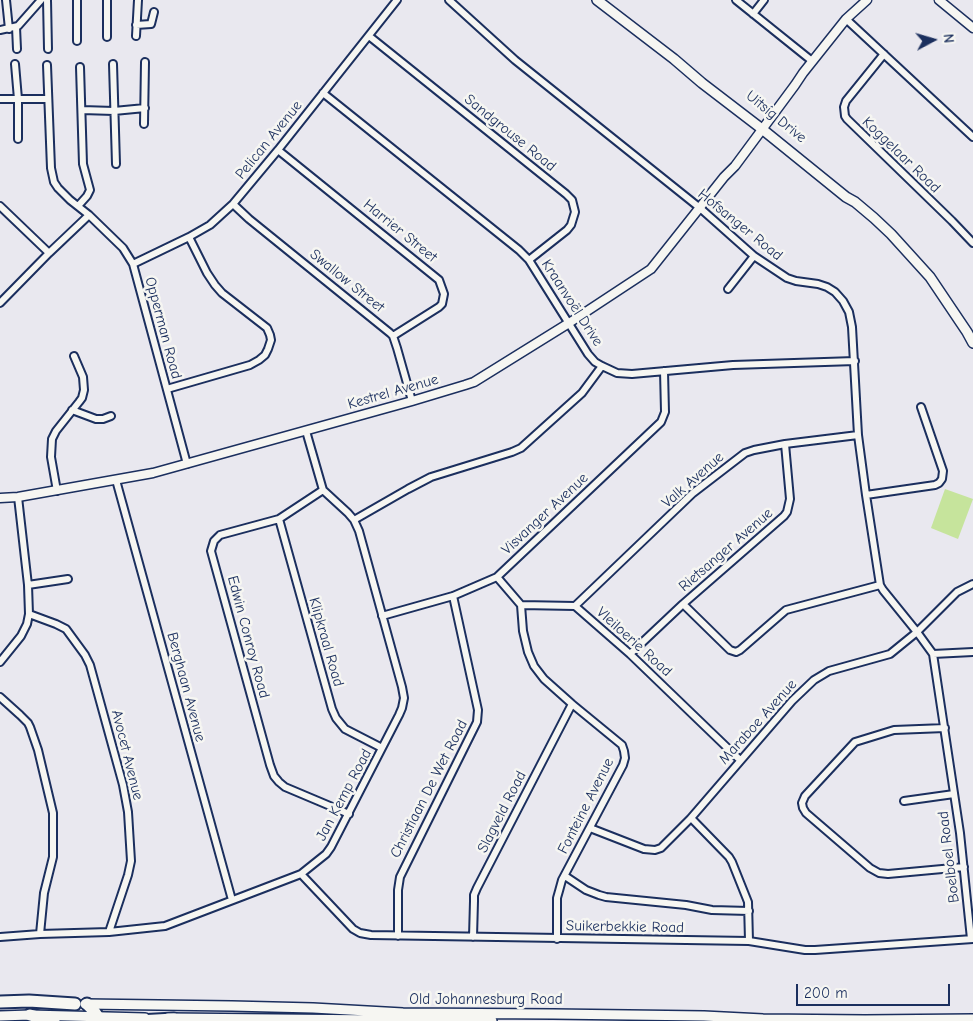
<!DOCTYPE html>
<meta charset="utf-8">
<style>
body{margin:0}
#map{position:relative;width:973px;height:1021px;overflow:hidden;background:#e9e8ef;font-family:"Comic Neue",sans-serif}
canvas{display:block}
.north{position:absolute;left:908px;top:15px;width:50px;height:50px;-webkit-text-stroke:4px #f6f6f2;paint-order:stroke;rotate:84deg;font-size:14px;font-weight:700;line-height:20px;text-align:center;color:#1b2f5e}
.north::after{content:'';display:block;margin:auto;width:18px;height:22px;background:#1b2f5e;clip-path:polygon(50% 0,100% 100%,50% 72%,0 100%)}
.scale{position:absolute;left:796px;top:984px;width:154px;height:22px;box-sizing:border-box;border:2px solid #1b2f5e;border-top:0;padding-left:6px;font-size:15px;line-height:18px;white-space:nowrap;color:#1b2f5e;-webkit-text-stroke:4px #f6f6f2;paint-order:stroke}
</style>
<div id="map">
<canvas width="973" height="1021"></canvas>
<div class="north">N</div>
<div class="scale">200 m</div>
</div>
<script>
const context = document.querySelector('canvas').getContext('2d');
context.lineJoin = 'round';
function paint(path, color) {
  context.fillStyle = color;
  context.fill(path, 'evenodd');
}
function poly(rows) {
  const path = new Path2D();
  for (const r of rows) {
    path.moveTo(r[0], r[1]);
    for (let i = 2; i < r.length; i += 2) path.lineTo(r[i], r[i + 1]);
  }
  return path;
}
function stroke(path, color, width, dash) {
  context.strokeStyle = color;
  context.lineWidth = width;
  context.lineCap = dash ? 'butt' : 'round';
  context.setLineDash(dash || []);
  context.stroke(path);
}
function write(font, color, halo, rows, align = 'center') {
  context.font = font + ' "Comic Neue",sans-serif';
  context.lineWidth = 5;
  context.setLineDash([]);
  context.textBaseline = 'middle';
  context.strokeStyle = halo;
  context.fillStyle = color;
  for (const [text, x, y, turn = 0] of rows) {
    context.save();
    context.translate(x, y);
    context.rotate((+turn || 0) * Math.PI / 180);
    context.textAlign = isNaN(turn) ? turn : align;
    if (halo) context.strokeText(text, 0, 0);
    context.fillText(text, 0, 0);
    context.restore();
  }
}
paint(poly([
 [945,489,973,499,958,539,931,528]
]), '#c6e49c');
const minor = poly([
 [6,0,9,29],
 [47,0,48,49],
 [77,0,77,41],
 [449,0,515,60,700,208,754,256,787,278,796,281,818,284,827,287,835,292,843,301,849,312,852,327,858,435,866,495,880,585,883,590,917,632,933,654,973,652],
 [736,0,812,61],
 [753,14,764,0],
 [846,19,973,137],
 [136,25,151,24,154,12],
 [16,27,17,49],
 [0,30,18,26,41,0],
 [136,36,138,0],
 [369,36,566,194,572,200,575,212,571,225,567,230,529,260],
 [107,37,107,0],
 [884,54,846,101,844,107,845,116,847,119,952,221,973,243],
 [15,64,18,99,18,139],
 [113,64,116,164],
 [47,65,51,168,54,182,58,188,70,200,89,215,123,248,133,264,187,464],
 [323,93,519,250,529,260,588,354,595,362,602,366,617,373,632,374,733,365,855,361],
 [0,99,48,99],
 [82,110,114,111,145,108],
 [144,124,145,62],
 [278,150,439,280,444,294,442,304,439,307,393,336],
 [233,204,249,219,390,333,393,336,397,348,412,401],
 [0,206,49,253],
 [78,206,87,196,90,190,83,164,80,67],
 [133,264,189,237,210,225,233,204,278,150,397,0],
 [728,289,754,256],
 [0,303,49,253,89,215],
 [167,389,250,365,259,360,265,355,268,349,271,340,270,335,267,328,222,293,215,285,207,273,189,237],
 [72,410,96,419,103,419,111,416],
 [116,480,232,900],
 [323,490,279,519,220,535,214,541,211,551,270,765,274,776,279,782,285,787,349,814],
 [57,491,51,457,52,439,56,431,79,402,82,398,84,390,83,377,74,356],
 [866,495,935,485,939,483,942,479,943,471,921,407],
 [279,519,332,709,336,718,345,729,382,748],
 [354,520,408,489,431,477,512,452,521,448,582,393,602,366],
 [497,577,521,605,575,606,630,654,740,760],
 [28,585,68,579],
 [683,604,730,650,736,652,740,650,786,610,880,585],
 [521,605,523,631,528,652,534,666,544,679,572,704,622,745,624,751,625,758,623,765,562,880,559,891,557,898,557,939],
 [575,606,693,493,745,453,754,450,785,444,858,435],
 [29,614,56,624,66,629,85,655,90,665,123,785,128,812,131,861,128,875,109,932],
 [382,616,453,596,497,577,661,422,665,412,664,371],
 [630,654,683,604,784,516,787,512,790,499,785,444],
 [933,654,960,833,971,939],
 [0,662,21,636,27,624,29,614,28,585,18,497],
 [0,697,20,715,28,723,30,727,38,750,53,813,53,857,44,893,40,934],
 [945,728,894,730,855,742,805,796,802,803,803,808,806,813,870,868,879,873,888,874,964,867],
 [904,801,954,794],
 [691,818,729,857,732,862,748,902,749,941],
 [590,828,644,849,655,850,661,848,691,818,792,701,814,680,829,671,890,654,917,632,957,592,973,584],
 [301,874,353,929,360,933,371,935,749,941,805,950,815,950,973,939],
 [565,876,586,890,599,895,606,897,686,905,712,910,749,911],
 [398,936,398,890,400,877,477,722,478,710,453,596],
 [0,937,40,934,109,932,165,926,301,874,326,854,331,847,399,715,402,708,404,698,402,687,359,531,354,520,348,513,323,490,306,431],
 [473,937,474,901,474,895,477,888,572,704]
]);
const tertiary = poly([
 [939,0,973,28],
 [0,498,18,497,153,473,412,401,465,385,474,382,569,323,651,269,724,177,735,166,795,85,803,73,846,19,867,0]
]);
const secondary = poly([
 [597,0,674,59,702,83,762,129,846,197,855,202,874,218,891,234,930,277,967,332,973,343],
 [85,1004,232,1006,313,1008,403,1013,553,1014,704,1016,763,1019,865,1020,973,1019],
 [0,1016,30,1015,145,1018],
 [168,1018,492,1021]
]);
const motorway = poly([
 [0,1002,29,1001,75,1004],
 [87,1004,94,1011,98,1017,98,1021],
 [30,1015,54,1021],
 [138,1021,174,1019]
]);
stroke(minor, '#1b2f5e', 10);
stroke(tertiary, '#1b2f5e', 11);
stroke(secondary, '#1b2f5e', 12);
stroke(motorway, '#1b2f5e', 15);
stroke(minor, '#f6f6f2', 6);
stroke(tertiary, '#f6f6f2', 8);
stroke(secondary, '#f6f6f2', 9);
stroke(motorway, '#f6f6f2', 11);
write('15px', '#1b2f5e', '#f6f6f2', [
 ["Uitsig Drive",776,117,39],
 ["Sandgrouse Road",510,133,39],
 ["Pelican Avenue",269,140,-51],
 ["Koggelaar Road",901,155,44],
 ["Hofsanger Road",740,225,39],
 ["Harrier Street",400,231,39],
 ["Swallow Street",347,281,39],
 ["Kraanvoël Drive",572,303,57],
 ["Opperman Road",163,328,75],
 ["Kestrel Avenue",393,392,-16],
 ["Valk Avenue",693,480,-41],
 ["Visvanger Avenue",545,514,-43],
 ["Rietsanger Avenue",726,550,-41],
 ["Edwin Conroy Road",248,637,75],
 ["Klipkraal Road",326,642,74],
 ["Vleiloerie Road",634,642,42],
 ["Berghaan Avenue",186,687,75],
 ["Maraboe Avenue",758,722,-48],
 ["Avocet Avenue",127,755,76],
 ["Christiaan De Wet Road",429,789,-63],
 ["Jan Kemp Road",344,795,-62],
 ["Fonteine Avenue",586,806,-63],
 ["Slagveld Road",502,812,-63],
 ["Boelboel Road",949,857,-97],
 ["Suikerbekkie Road",625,927,1],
 ["Old Johannesburg Road",486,1000]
]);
</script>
